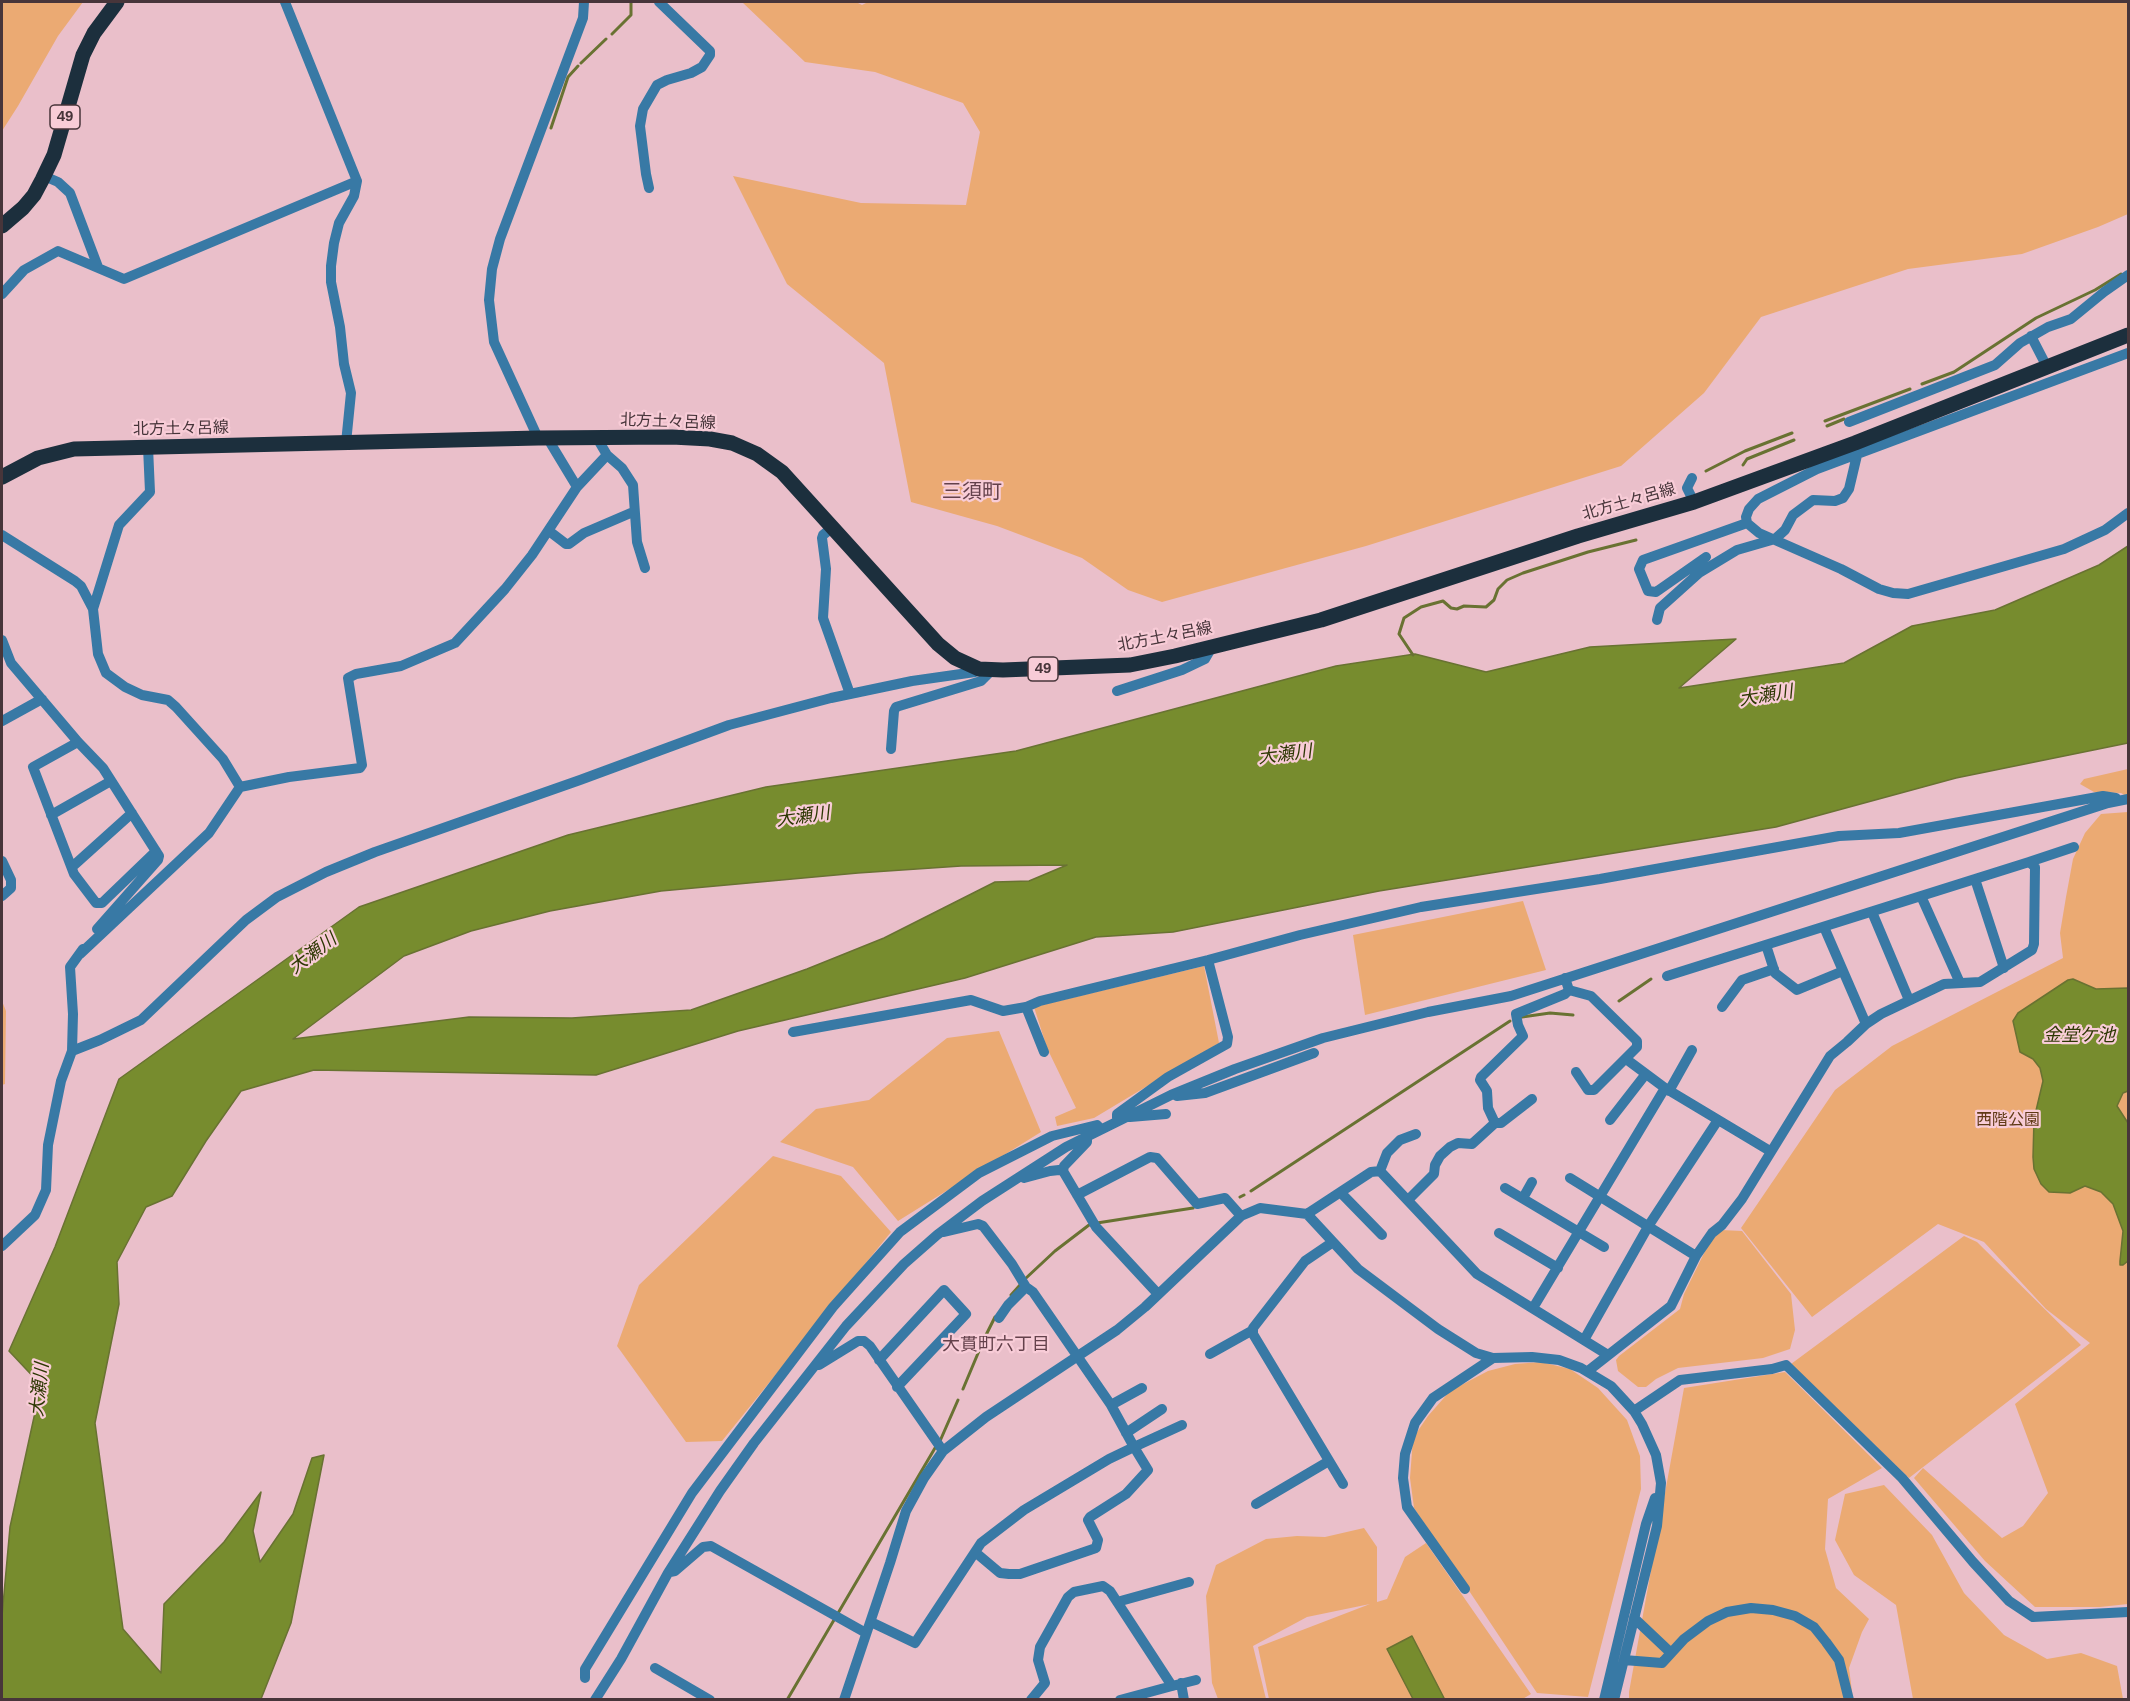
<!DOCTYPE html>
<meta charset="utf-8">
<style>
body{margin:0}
#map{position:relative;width:2130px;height:1701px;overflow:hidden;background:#eabfca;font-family:Helvetica,sans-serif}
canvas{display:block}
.frame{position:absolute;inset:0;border:3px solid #47353a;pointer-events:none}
</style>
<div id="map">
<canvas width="2130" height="1701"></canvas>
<div class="frame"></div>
</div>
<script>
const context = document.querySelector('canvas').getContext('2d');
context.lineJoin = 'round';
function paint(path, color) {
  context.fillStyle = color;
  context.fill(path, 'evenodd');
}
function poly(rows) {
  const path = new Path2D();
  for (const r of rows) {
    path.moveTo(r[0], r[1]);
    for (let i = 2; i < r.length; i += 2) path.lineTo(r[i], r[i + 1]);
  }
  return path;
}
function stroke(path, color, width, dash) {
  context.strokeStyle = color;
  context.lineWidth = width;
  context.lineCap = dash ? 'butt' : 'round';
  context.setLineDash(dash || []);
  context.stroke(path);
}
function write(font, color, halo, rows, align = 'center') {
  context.font = font + ' Helvetica,"Noto Sans JP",sans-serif';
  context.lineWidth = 4.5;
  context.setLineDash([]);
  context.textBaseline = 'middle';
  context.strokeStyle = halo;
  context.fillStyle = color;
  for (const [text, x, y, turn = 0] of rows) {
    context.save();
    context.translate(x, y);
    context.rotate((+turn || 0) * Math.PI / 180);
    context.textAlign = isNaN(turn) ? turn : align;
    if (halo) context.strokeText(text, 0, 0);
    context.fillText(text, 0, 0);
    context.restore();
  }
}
paint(poly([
 [2,2,83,2,58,36,18,106,2,131],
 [742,2,856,2,862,5,868,2,2128,2,2128,214,2098,227,2022,254,1908,269,1761,317,1704,393,1621,466,1366,546,1162,602,1128,590,1082,558,997,526,911,502,884,363,787,284,733,176,861,203,966,205,980,132,963,103,875,72,805,62],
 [2128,769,2128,797,2121,793,2094,792,2080,784,2084,779],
 [2128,812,2128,1604,2100,1607,2035,1607,1985,1561,1914,1478,1923,1468,2002,1538,2023,1526,2048,1493,2015,1404,2090,1343,2046,1309,1984,1242,1938,1224,1812,1317,1741,1228,1835,1090,1892,1046,2063,958,2060,933,2066,897,2073,859,2085,833,2101,814],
 [1523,901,1546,970,1365,1015,1353,935],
 [1204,966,1219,1043,1094,1118,1057,1126,1055,1117,1076,1108,1047,1048,1034,1007],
 [2,1001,6,1011,5,1084,2,1085],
 [999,1031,1041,1132,898,1221,853,1167,780,1142,816,1109,869,1100,947,1038],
 [773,1156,841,1176,891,1232,722,1441,686,1442,617,1346,639,1285],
 [1721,1230,1742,1231,1791,1294,1795,1330,1790,1349,1763,1358,1678,1368,1656,1379,1646,1387,1638,1387,1618,1371,1616,1360,1619,1356,1680,1309,1684,1294,1709,1243],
 [1964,1236,1977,1242,2081,1345,1909,1478,1791,1364],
 [1541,1362,1570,1369,1598,1388,1627,1420,1640,1456,1641,1489,1588,1697,1537,1693,1414,1508,1410,1478,1413,1438,1428,1416,1450,1391,1488,1371,1515,1364],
 [1785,1372,1882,1468,1828,1499,1825,1549,1836,1588,1869,1619,1862,1632,1849,1668,1853,1699,1629,1700,1629,1692,1684,1388],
 [1884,1485,1932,1535,1964,1593,2004,1635,2047,1659,2081,1653,2117,1666,2123,1699,1913,1699,1896,1605,1854,1575,1835,1540,1845,1494],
 [1364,1528,1377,1547,1377,1602,1387,1599,1405,1557,1426,1543,1531,1694,1521,1700,1269,1699,1258,1647,1370,1604,1307,1617,1253,1646,1266,1699,1218,1699,1212,1683,1206,1596,1216,1565,1266,1539,1297,1536,1325,1537]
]), '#ebaa73');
const water = poly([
 [2128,546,2128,743,1956,778,1776,827,1379,891,1173,932,1096,937,965,978,738,1031,596,1075,314,1070,241,1091,206,1141,172,1196,146,1207,117,1262,119,1304,95,1423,123,1629,161,1673,164,1604,224,1542,261,1492,253,1531,260,1562,293,1514,312,1458,324,1455,291,1623,261,1699,2,1699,2,1616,10,1527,41,1385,9,1351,55,1247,119,1079,359,907,568,835,766,787,1016,751,1336,666,1415,654,1486,672,1590,647,1736,639,1679,688,1844,663,1912,626,1995,610,2099,565,2128,546],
 [1067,865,1029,881,995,882,884,938,807,969,691,1010,572,1018,469,1017,293,1039,404,956,471,931,550,911,661,891,858,873,961,866,1067,865],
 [2073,979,2096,989,2128,988,2128,1091,2123,1093,2117,1106,2128,1123,2128,1261,2123,1265,2120,1265,2120,1261,2123,1231,2113,1204,2101,1192,2085,1186,2070,1193,2049,1192,2041,1184,2034,1169,2033,1157,2034,1119,2043,1081,2040,1068,2033,1059,2020,1052,2013,1021,2018,1013,2068,980,2073,979],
 [1412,1636,1444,1698,1441,1699,1413,1699,1387,1649,1412,1636]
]);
paint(water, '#778c2e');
stroke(water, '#697232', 1.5);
stroke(poly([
 [612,34,631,15,631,2],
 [581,63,606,39],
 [551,128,568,77,578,66],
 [1922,384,1954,372,2036,318,2095,290,2121,274],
 [1825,421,1910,389],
 [1827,426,1844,419],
 [1743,465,1747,459,1794,440],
 [1706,471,1745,451,1792,433],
 [1413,655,1399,634,1404,618,1421,607,1443,601,1451,608,1457,609,1464,606,1486,607,1494,600,1498,589,1507,580,1523,573,1588,552,1636,540],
 [1619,1001,1651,979],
 [1522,1017,1550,1013,1573,1015],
 [1251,1191,1510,1021],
 [1240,1197,1244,1195],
 [1097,1223,1193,1208],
 [1025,1279,1055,1251,1089,1225],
 [1011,1295,1020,1285],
 [963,1389,984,1339,995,1317],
 [940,1441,958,1400],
 [787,1700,935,1448]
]), '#697232', 3);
stroke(poly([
 [285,2,357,181,354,196,339,223,334,243,331,266,331,282,340,327,344,364,351,393,346,443],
 [44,176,58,182,70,193,98,267],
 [649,188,646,174,640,126,643,109,657,85,667,80,691,73,702,67,710,55,710,51,659,2],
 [2,294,24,270,58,251,124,279,357,181],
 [2031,336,2047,367],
 [2128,353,1817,469,1758,499,1749,509,1746,517,1747,523,1759,533,1841,569,1879,589,1893,593,1908,594,2064,549,2105,530,2128,513],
 [1849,422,1995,365,2020,343,2048,327,2071,319,2104,292,2128,275],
 [538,438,494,342,489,300,492,269,500,239,583,18,584,2],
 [597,438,607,455,622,468,633,485,637,542,645,568],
 [148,447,150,492,119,525,93,609,98,654,106,673,125,687,142,695,168,700,176,707,223,759,240,787],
 [1692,478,1687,488,1694,502],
 [577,487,607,455],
 [833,527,823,535,822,538,826,569,823,618,850,694],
 [549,531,566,544,569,544,584,533,633,512],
 [2,535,75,581,81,586,93,609],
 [1706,557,1656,592,1648,591,1639,569,1643,560,1747,523],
 [1657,620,1660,608,1699,573,1737,550,1775,539,1785,530,1793,515,1813,500,1835,501,1843,498,1849,489,1858,451],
 [2,640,11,663,78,742,103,768,159,856,158,860,97,929],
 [1117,691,1182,670,1205,659,1212,647],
 [2,721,42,699],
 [78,742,33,767,74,874,96,903,102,903,156,851],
 [891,749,894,711,896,707,981,681,992,670],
 [51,815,111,781],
 [2,861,11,880,11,888,2,896],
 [2029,862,2074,847],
 [72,867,132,813],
 [1975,879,2004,968],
 [1921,896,1960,983],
 [1872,912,1909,1000],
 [1824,927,1866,1024],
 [1766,945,1775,973,1797,990,1843,971],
 [80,954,209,833,240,787,289,777,360,768,362,765,348,678,356,674,401,666,455,643,505,589,532,555,577,487,551,444,550,438],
 [1569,990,1591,996,1637,1041,1637,1047,1594,1090,1588,1090,1576,1072],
 [1026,1007,1044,1052],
 [1722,1007,1742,980,1774,969],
 [793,1032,971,1000,1003,1011,1026,1007,1040,1001,1208,960,1300,935,1421,907,1600,879,1839,836,1899,833,2103,796,2116,798],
 [72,1051,100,1040,141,1020,246,920,277,897,326,872,375,852,580,780,729,725,831,698,912,681,975,672,979,669],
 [1626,1059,1665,1088],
 [1669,1091,1692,1050],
 [1177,1096,1205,1093,1314,1053],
 [1130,1117,1166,1114],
 [1117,1118,1117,1114,1168,1077,1227,1044,1228,1037,1208,960],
 [1610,1120,1645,1075],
 [1495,1123,1488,1108,1487,1091,1480,1080,1481,1077,1523,1036,1518,1025,1516,1014,1565,994,1569,990,1565,978],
 [1063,1171,1064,1166,1087,1142,1087,1137],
 [1380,1171,1387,1153,1400,1140,1416,1134],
 [1024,1178,1050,1171,1059,1170,1063,1171,1096,1227,1158,1294],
 [1570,1178,1696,1256],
 [1505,1188,1604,1247],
 [1341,1193,1382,1235],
 [1077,1195,1150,1157,1157,1158,1197,1204,1225,1198,1241,1216],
 [1523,1198,1532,1182],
 [1408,1200,1434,1174,1435,1165,1440,1156,1450,1147,1458,1143,1472,1144,1495,1123,1501,1123,1532,1099],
 [1307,1214,1371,1172,1380,1171,1477,1274,1608,1355],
 [1499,1233,1558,1268],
 [1333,1242,1305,1261,1253,1328,1253,1334,1343,1484],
 [2,1246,35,1215,46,1190,48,1145,61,1081,72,1051,73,1014,70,967,83,949],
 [1533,1308,1665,1088,1770,1151],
 [999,1318,1008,1305,1026,1287],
 [1584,1340,1649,1225,1718,1120],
 [1210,1354,1253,1330],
 [879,1360,944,1290,966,1314,897,1387],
 [819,1365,858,1341,864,1341,870,1346,943,1451],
 [1588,1371,1671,1306,1696,1256,1712,1233,1722,1225,1742,1199,1830,1056,1847,1042,1866,1024,1881,1014,1944,984,1980,982,2032,950,2034,944,2035,867,2029,862,1667,976],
 [1111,1405,1142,1388],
 [1634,1411,1680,1380,1772,1369,1786,1365,1902,1478,1973,1562,2009,1601,2033,1617,2128,1612],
 [1126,1433,1162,1409],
 [1256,1504,1329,1461],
 [975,1552,1000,1573,1009,1574,1020,1574,1096,1548,1098,1540,1088,1520,1090,1517,1126,1494,1148,1470,1134,1447,1182,1425],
 [670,1572,675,1571,703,1547,711,1546,866,1633],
 [1465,1589,1407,1507,1403,1478,1405,1454,1415,1423,1433,1398,1493,1358],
 [1117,1602,1189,1582],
 [1634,1618,1671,1653],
 [871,1622,915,1643,981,1543,1024,1510,1109,1459,1134,1447,1111,1405,1033,1292,1026,1287,1012,1264,983,1226,978,1224,944,1232],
 [1624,1660,1662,1663,1684,1639,1708,1621,1727,1612,1751,1608,1773,1610,1795,1616,1814,1627,1826,1642,1839,1660,1849,1700],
 [655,1668,710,1700],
 [585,1678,585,1669,692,1493,833,1307,900,1232,979,1173,1052,1136,1097,1125,1101,1129],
 [1181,1683,1184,1700],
 [1172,1686,1196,1680],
 [595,1700,621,1659,668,1573,720,1491,754,1443,846,1326,904,1264,937,1235,982,1201,1066,1147,1171,1095,1235,1069,1323,1038,1428,1012,1511,996,2108,803,2128,799],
 [844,1700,890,1563,906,1511,924,1478,943,1451,986,1417,1117,1330,1145,1307,1241,1216,1260,1208,1307,1214,1358,1269,1438,1329,1476,1353,1493,1358,1532,1357,1559,1360,1581,1368,1611,1386,1634,1411,1642,1424,1656,1455,1661,1483,1657,1526,1614,1700],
 [1031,1700,1045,1683,1038,1660,1040,1647,1068,1597,1074,1592,1103,1586,1110,1591,1172,1686,1120,1700],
 [1604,1700,1646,1524,1655,1498]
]), '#3879a5', 10);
stroke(poly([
 [2,226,23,208,34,195,42,180,54,155,83,55,94,33,117,2],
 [2,477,38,458,74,449,538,438,672,437,710,439,732,443,757,454,782,472,938,644,955,658,979,669,1003,670,1130,665,1175,656,1321,620,1578,536,1694,502,1855,443,2128,335]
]), '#1c2f3d', 15);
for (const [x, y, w] of [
 [65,117,30],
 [1043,669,30]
]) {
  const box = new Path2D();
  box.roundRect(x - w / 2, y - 12, w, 24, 4.5);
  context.fillStyle = '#f8ccd7';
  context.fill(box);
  stroke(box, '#47353a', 1.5);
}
write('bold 15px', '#47353a', null, [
 ["49",65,117],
 ["49",1043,669]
]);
write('16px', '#47353a', '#f8ccd7', [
 ["北方土々呂線",668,422,2],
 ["北方土々呂線",181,429,-1],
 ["北方土々呂線",1629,502,-16],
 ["北方土々呂線",1165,637,-11]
]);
write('16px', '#603a16', '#f8ccd7', [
 ["西階公園",2008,1121]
]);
write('italic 18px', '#2d3703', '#f8ccd7', [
 ["大瀬川",1766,696,-9],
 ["大瀬川",1285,755,-7],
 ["大瀬川",803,817,-8],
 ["大瀬川",313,954,-37],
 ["金堂ケ池",2079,1036],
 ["大瀬川",40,1390,-84]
]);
write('18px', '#64414b', '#f8ccd7', [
 ["大貫町六丁目",996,1345]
]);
write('20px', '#64414b', '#f8ccd7', [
 ["三須町",972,492]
]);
</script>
